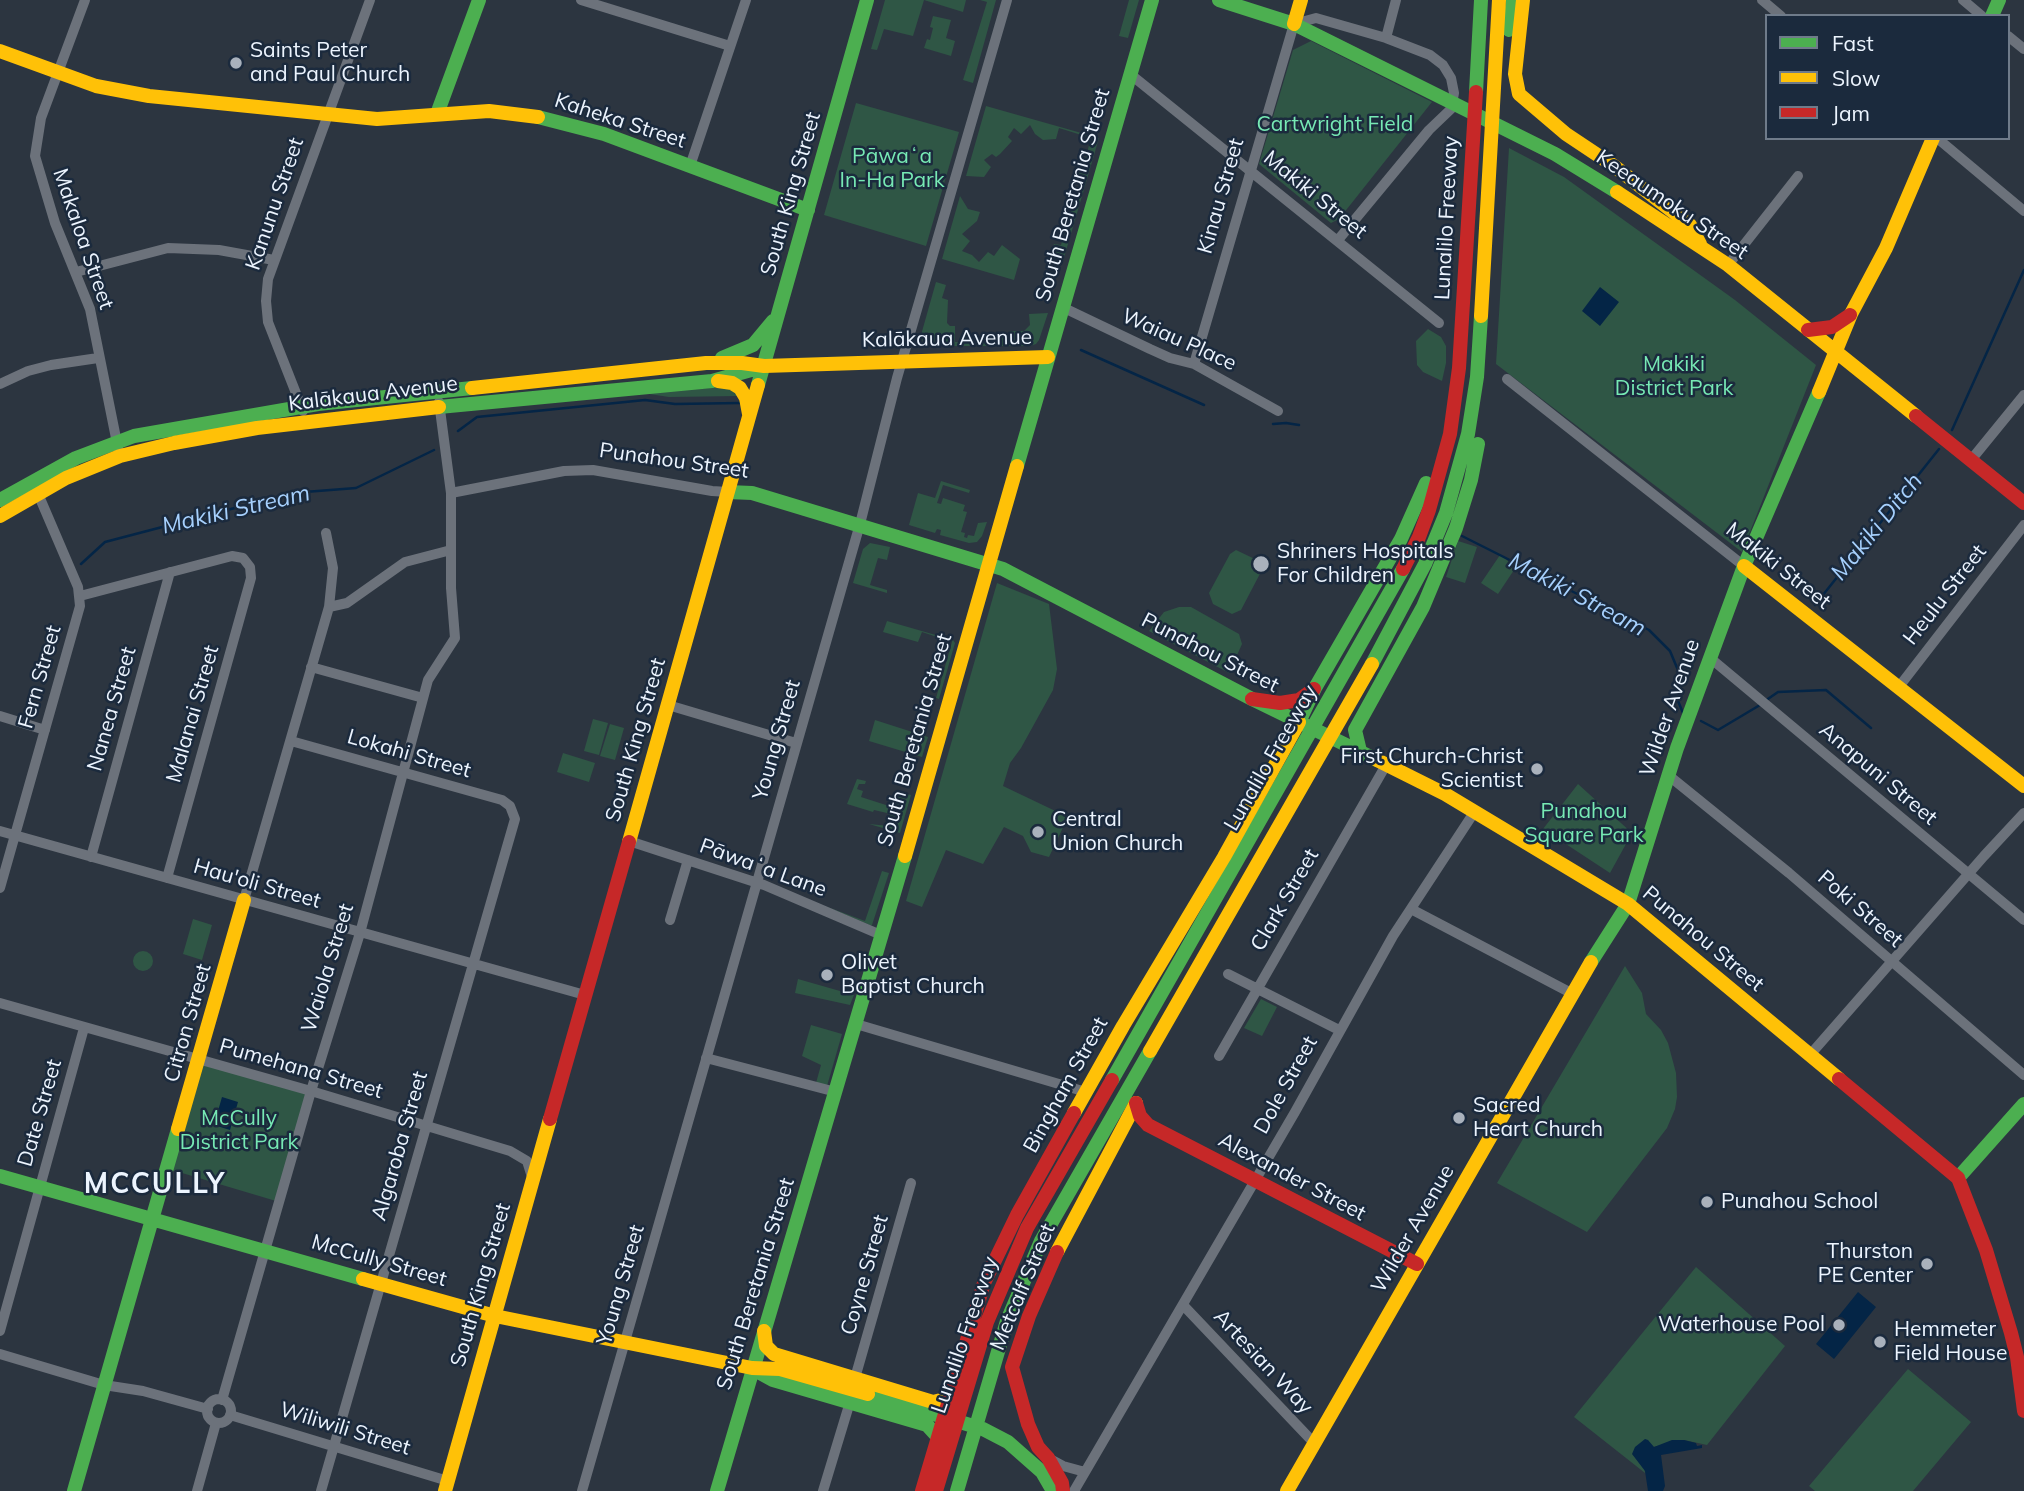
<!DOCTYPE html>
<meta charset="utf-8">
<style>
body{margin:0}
#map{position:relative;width:2024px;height:1491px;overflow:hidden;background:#2c3540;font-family:Mulish,sans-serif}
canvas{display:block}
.legend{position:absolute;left:1765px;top:14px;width:245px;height:126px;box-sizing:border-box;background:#1b2a3d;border:2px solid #6f7b8a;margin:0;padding:9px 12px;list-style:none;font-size:21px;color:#ecf4fe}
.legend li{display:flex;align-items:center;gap:14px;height:35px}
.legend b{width:35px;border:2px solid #6f7b8a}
</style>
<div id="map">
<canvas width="2024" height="1491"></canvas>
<ul class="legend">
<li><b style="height:9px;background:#4caf50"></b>Fast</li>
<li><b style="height:9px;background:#ffc107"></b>Slow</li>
<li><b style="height:9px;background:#c62828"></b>Jam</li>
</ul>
</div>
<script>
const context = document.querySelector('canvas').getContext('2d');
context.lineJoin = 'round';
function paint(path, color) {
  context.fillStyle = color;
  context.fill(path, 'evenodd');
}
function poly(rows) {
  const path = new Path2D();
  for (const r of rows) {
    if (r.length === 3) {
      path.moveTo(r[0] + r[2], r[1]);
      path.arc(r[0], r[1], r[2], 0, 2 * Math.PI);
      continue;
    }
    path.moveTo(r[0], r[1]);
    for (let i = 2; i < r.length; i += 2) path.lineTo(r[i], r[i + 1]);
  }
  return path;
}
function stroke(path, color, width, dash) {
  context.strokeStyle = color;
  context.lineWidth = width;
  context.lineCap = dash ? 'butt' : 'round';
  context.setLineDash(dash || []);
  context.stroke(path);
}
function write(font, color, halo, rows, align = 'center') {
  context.font = font + ' Mulish,sans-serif';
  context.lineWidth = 5;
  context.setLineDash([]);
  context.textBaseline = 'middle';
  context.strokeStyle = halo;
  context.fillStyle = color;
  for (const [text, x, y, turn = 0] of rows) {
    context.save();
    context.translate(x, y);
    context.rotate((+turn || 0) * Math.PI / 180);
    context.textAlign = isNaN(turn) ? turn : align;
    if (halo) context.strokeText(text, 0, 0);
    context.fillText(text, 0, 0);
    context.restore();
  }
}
paint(poly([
 [885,0,966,0,963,12,924,0,913,36,884,29,877,50,871,49],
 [980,0,996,0,973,83,963,80,987,2],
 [1129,0,1139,0,1128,38,1119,36],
 [933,16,951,20,946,38,955,41,951,56,924,48,927,39,930,40,933,28,930,27],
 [1311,41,1432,102,1339,219,1331,223,1259,164,1293,50],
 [856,103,959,132,926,246,824,215],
 [986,106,1099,138,1063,261,1050,257,1054,244,1061,245,1080,181,1073,178,1079,159,1085,160,1091,138,1059,128,1056,139,1043,140,1035,134,1030,125,1021,134,1014,128,1008,137,1012,141,1000,154,996,157,992,154,984,160,991,167,984,177,966,176],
 [1509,148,1564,177,1735,300,1816,365,1742,552,1496,364],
 [960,196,968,209,980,212,977,221,962,234,970,241,962,251,972,255,979,262,988,252,994,256,1002,245,1020,259,1014,280,942,259],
 [936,282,946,285,942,298,948,300,947,323,950,326,955,326,955,342,985,341,986,337,992,337,996,332,1004,337,1010,331,1024,331,1030,325,1029,314,1048,313,1039,340,1036,344,1030,346,924,346,921,335],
 [1428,329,1441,337,1446,346,1446,363,1442,381,1423,372,1417,365,1416,341],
 [727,387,739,396,669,397,636,392],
 [941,481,970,490,969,493,943,485,937,503,941,504,943,498,965,505,963,511,967,512,961,532,965,533,964,537,967,538,968,535,974,536,978,523,987,522,982,536,977,542,969,543,940,535,941,530,937,529,935,533,909,525,918,493,935,498],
 [1458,541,1477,547,1465,583,1446,577],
 [870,543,890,547,887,560,878,558,870,585,887,590,887,593,853,583,863,549],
 [1236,550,1259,561,1263,568,1241,610,1232,614,1213,604,1209,593,1230,554],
 [1500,555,1516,567,1498,594,1481,583],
 [997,583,1049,604,1057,669,1053,690,1021,748,1010,763,1003,786,1068,817,1049,857,1031,852,1023,836,1004,827,983,864,946,850,922,907,906,901],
 [1179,607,1191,607,1239,634,1242,644,1229,673,1149,631,1164,612],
 [887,621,953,640,955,643,939,699,936,698,952,642,922,632,918,642,883,632],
 [593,719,608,723,599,755,584,751],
 [875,720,928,737,922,757,869,741],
 [610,724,624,728,615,760,600,756],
 [563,753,595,763,589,782,557,772],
 [857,779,866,781,865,784,859,784,857,789,863,791,861,797,889,806,891,806,896,791,911,795,900,833,869,824,889,826,892,817,887,813,874,810,873,812,847,804],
 [1578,784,1632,833,1610,873,1543,829],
 [882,871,889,873,872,925,870,925,825,906,865,921],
 [193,919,212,925,202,960,183,954],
 [143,961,10],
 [1625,966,1642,993,1646,1014,1661,1030,1668,1043,1676,1073,1677,1097,1675,1109,1667,1128,1587,1232,1497,1183],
 [798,979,854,995,850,1005,795,993],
 [1261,999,1277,1007,1262,1036,1244,1028],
 [811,1025,842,1034,827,1086,816,1083,821,1065,802,1056],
 [200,1063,306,1092,276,1201,172,1170],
 [1696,1267,1785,1346,1707,1445,1684,1440,1653,1447,1645,1440,1641,1443,1645,1473,1574,1417],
 [1908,1369,1971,1422,1913,1491,1815,1491,1809,1486]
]), '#2f5645');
paint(poly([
 [1600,287,1619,302,1600,326,1582,311],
 [222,1097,238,1102,230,1130,214,1125],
 [1858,1292,1876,1307,1834,1359,1816,1344],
 [1645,1439,1648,1440,1654,1447,1672,1440,1684,1440,1696,1443,1697,1446,1702,1445,1702,1448,1661,1455,1665,1486,1663,1491,1648,1491,1645,1471,1632,1454,1635,1447]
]), '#042546');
stroke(poly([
 [1081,350,1204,405],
 [1273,424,1286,423,1299,425],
 [1952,430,2024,270],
 [458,431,477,417,645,400,675,404,740,403],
 [1462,536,1649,630,1670,651,1680,675,1678,701,1683,713],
 [81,564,105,542,292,493,356,488,434,450],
 [1815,605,1939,449],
 [1765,701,1778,692,1826,690,1871,728],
 [1701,721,1718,730,1760,705]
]), '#042546', 2.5);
stroke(poly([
 [85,0,41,118,35,156,55,223,90,309,118,448],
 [581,0,730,46],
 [1762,0,1781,16],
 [1963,0,1982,16],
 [2008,36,2024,49],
 [1386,38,1396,0],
 [1130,74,1439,323],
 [1937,138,2024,211],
 [690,166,746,0],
 [1728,265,1798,176],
 [76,272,168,248,219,250,274,260],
 [1062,307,1150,349,1170,358,1194,364,1278,411],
 [1194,364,1294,24,1316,18,1386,38,1430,55,1443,65,1451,78,1454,93,1451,109,1429,130,1338,240],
 [1507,379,1744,566],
 [0,384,28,371,51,365,98,358],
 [303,411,268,322,266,301,268,279,370,0],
 [1971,460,2024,395],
 [451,493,564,471,593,470,712,491,728,492],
 [80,596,232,556,243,558,250,567,251,578,167,878],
 [329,607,347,603,405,562,451,550],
 [1709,657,2024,920],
 [311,667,423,698],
 [1898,688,2024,525],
 [668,705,796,743],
 [0,716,45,730],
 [291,741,502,800,510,806,515,819,321,1491],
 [1668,775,1789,873,2024,1075],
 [0,831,585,995],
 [629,841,764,885,881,935],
 [91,857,170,572],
 [0,888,80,606,78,587,36,489],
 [244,900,329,607,333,568,326,533],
 [1411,909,1573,994],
 [670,920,688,860],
 [1228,974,1339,1030],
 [0,1003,311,1091,510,1151,527,1161,532,1177],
 [856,1024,1086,1092],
 [1219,1056,1386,765],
 [1809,1056,1984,856,2024,813],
 [706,1058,836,1092],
 [1183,1305,1315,1444],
 [0,1331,84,1028],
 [0,1354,104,1385,143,1391,208,1409],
 [855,1378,911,1183],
 [219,1411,12],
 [222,1400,311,1091,360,933,428,680,455,638,451,588,451,493,439,402],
 [230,1415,448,1481],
 [1048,1458,1063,1466,1085,1472],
 [197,1491,216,1423],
 [582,1491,860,524,897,378,1007,0],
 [823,1491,850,1402],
 [1074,1491,1295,1112,1393,936,1475,811]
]), '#6c727b', 10);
stroke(poly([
 [1219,0,1294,24,1555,154,1617,192],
 [1992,16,1999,0],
 [1509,30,1513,0],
 [1476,92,1481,0],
 [437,114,479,0],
 [538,117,604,134,808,210],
 [722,358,753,345,773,321],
 [758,385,867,0],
 [439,407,712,381,762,367],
 [1017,466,1152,0],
 [728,492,752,493,1003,569,1252,699,1377,760],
 [0,500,76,458,134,436,318,404,472,388],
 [1372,664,1425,564,1446,513,1468,434,1477,377,1481,316],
 [1299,722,1315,688,1401,539,1426,483],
 [1360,751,1355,730,1423,607,1456,528,1471,480,1478,444],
 [1591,962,1628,904,1677,748,1744,566,1819,392],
 [1112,1080,1403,569],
 [0,1176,363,1279],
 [1958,1178,2024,1104],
 [753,1369,773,1380,927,1425,937,1436],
 [868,1394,983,1429,1008,1442,1042,1472,1053,1491],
 [74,1491,178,1129],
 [717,1491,905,856],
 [957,1491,1007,1321,1041,1241,1150,1051]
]), '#4caf50', 14);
stroke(poly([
 [1523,0,1515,74,1519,94,1566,134,1614,166,1690,225,1700,244],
 [1294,24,1301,0],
 [0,51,96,86,149,96,377,119,489,111,538,117],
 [1617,192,1728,265,1916,416],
 [1481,316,1499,0],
 [718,381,732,383,740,388,746,398,749,414],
 [472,388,706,363,742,363,764,366,1048,357],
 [1819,392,1851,314,1886,248,1933,138],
 [0,516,66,478,120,456,174,443,257,428,439,407],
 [1744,566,2024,786],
 [1377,760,1445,794,1628,904,1839,1079],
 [629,842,758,385],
 [905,856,1017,466],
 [1150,1051,1372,664],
 [1074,1113,1123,1026,1224,857,1299,722],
 [178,1129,244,900],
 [1057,1252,1136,1103],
 [363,1279,495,1316,752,1368,780,1369,868,1394],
 [764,1331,766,1346,774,1354,933,1402,949,1398],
 [445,1491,550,1119],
 [1287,1491,1591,962]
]), '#ffc107', 14);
stroke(poly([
 [1808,330,1832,327,1850,315],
 [1916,416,2024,503],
 [1403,569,1419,537,1429,510,1450,434,1459,368,1476,92],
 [1252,699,1280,703,1299,700,1314,689],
 [1839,1079,1958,1178],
 [1136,1103,1140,1116,1148,1125,1417,1264],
 [550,1119,629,842],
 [1958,1178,1986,1250,2011,1333,2017,1357,2024,1411],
 [1057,1252,1029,1316,1012,1367,1028,1424,1038,1447,1048,1458,1062,1483,1063,1491],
 [922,1491,984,1283,1017,1215,1074,1113],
 [936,1491,987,1322,1027,1228,1112,1080]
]), '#c62828', 14);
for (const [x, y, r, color] of [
 [236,63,7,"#a9b1bc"],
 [1261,564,9,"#a9b1bc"],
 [1537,769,7,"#a9b1bc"],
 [1038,832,7,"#a9b1bc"],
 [827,975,7,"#a9b1bc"],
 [1459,1118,7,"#a9b1bc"],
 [1707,1202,7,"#a9b1bc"],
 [1927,1264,7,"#a9b1bc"],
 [1839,1325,7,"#a9b1bc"],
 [1880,1342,7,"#a9b1bc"]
]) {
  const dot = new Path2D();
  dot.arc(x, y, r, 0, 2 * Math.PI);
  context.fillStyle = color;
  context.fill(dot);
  stroke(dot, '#1b2a3d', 2.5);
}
write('21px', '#ecf4fe', '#1b2a3d', [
 ["Saints Peter",250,51],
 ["and Paul Church",250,75],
 ["Shriners Hospitals",1277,552],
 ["For Children",1277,576],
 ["First Church-Christ",1523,757,"right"],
 ["Scientist",1523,781,"right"],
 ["Central",1052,820],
 ["Union Church",1052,844],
 ["Olivet",841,963],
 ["Baptist Church",841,987],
 ["Sacred",1473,1106],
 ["Heart Church",1473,1130],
 ["Punahou School",1721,1202],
 ["Thurston",1913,1252,"right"],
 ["PE Center",1913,1276,"right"],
 ["Waterhouse Pool",1825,1325,"right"],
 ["Hemmeter",1894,1330],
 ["Field House",1894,1354]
], 'left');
write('21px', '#ecf4fe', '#1b2a3d', [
 ["Kaheka Street",620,121,18],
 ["South King Street",791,194,-74],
 ["South Beretania Street",1073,195,-74],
 ["Makiki Street",1315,195,39],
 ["Kinau Street",1221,196,-74],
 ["Kanunu Street",275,204,-71],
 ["Keeaumoku Street",1672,205,34],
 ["Lunalilo Freeway",1447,218,-87],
 ["Makaloa Street",83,239,71],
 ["Kalākaua Avenue",947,339,-1],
 ["Waiau Place",1179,340,24],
 ["Kalākaua Avenue",373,394,-7],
 ["Punahou Street",674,461,8],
 ["Makiki Street",1778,566,38],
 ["Heulu Street",1945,595,-52],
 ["Punahou Street",1210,653,27],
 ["Fern Street",40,677,-74],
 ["Wilder Avenue",1670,708,-71],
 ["Nanea Street",112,709,-74],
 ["Malanai Street",193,714,-74],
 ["South King Street",636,740,-74],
 ["Young Street",777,740,-74],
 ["South Beretania Street",915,740,-74],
 ["Lokahi Street",409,754,16],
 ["Lunalilo Freeway",1271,758,-60],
 ["Anapuni Street",1878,774,40],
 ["Pāwaʻa Lane",763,868,20],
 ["Hau'oli Street",257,884,16],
 ["Clark Street",1285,900,-60],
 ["Poki Street",1860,909,41],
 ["Punahou Street",1703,939,40],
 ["Waiola Street",328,968,-73],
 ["Citron Street",188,1023,-74],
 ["Pumehana Street",301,1069,16],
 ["Bingham Street",1066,1085,-61],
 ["Dole Street",1286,1085,-61],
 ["Date Street",40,1113,-74],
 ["Algaroba Street",400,1146,-74],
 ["Alexander Street",1292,1177,28],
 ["Wilder Avenue",1413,1229,-60],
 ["McCully Street",379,1261,16],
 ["Coyne Street",865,1275,-74],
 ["South Beretania Street",756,1284,-73],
 ["South King Street",481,1285,-74],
 ["Young Street",621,1285,-74],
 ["Metcalf Street",1023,1287,-67],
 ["Lunalilo Freeway",965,1335,-71],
 ["Artesian Way",1263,1362,47],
 ["Wiliwili Street",345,1429,17]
]);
write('21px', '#77e9b4', '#1b2a3d', [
 ["Cartwright Field",1335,125],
 ["Pāwaʻa",892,157],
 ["In-Ha Park",892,181],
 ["Makiki",1674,365],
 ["District Park",1674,389],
 ["Punahou",1584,812],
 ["Square Park",1584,836],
 ["McCully",239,1119],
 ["District Park",239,1143]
]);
write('italic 23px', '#a6d0fd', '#1b2a3d', [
 ["Makiki Stream",236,510,-13],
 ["Makiki Ditch",1877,527,-51],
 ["Makiki Stream",1577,595,28]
]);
context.letterSpacing = '2px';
write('bold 28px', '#ecf4fe', '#1b2a3d', [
 ["MCCULLY",155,1185]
]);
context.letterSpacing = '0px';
</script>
